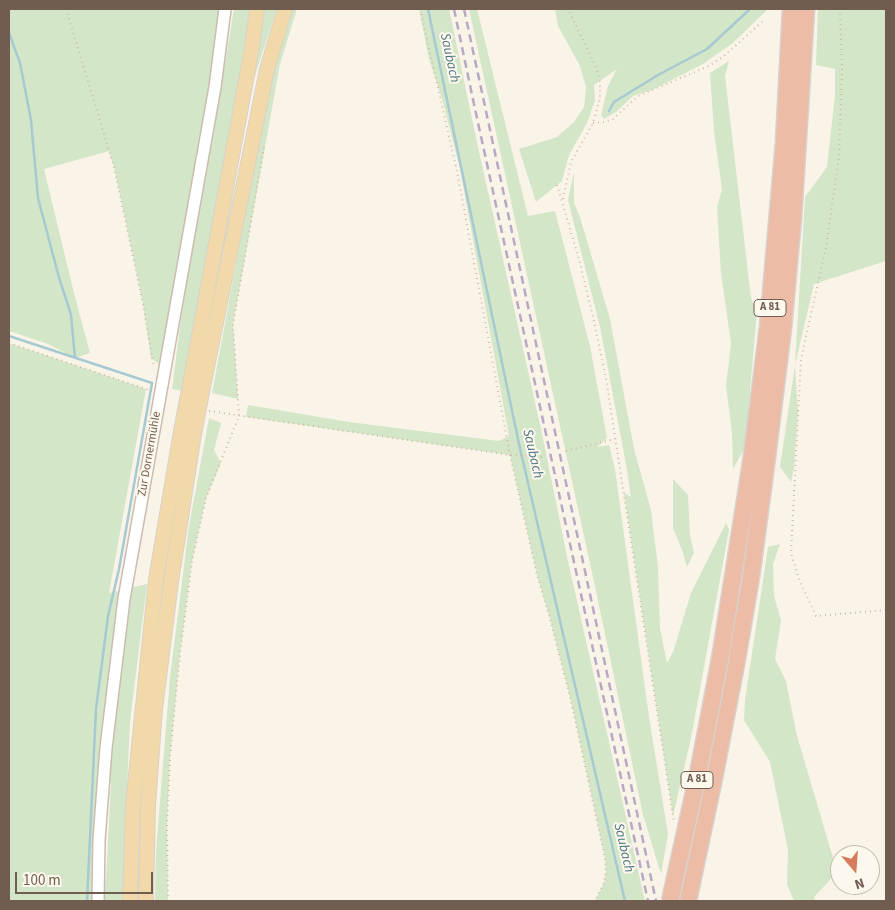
<!DOCTYPE html>
<meta charset="utf-8">
<style>
body{margin:0}
#map{position:relative;width:895px;height:910px;overflow:hidden;background:#faf4e8;font-family:"Source Sans 3",sans-serif}
canvas{display:block}
.frame{position:absolute;inset:0;border:10px solid #715d4f;pointer-events:none}
.north{position:absolute;left:830px;top:845px;width:50px;height:50px;box-sizing:border-box;background:#fdf8ee;border:1px solid #c5baae;border-radius:50%;rotate:162deg;font-size:14px;font-weight:700;line-height:20px;text-align:center;color:#715d4f}
.north::after{content:'';display:block;margin:auto;width:18px;height:22px;background:#d67c5c;clip-path:polygon(50% 0,100% 100%,50% 72%,0 100%)}
.scale{position:absolute;left:15px;top:872px;width:138px;height:22px;box-sizing:border-box;border:2px solid #715d4f;border-top:0;padding-left:6px;font-size:15px;line-height:18px;white-space:nowrap;color:#715d4f;-webkit-text-stroke:4px #fdf8ee;paint-order:stroke}
</style>
<div id="map">
<canvas width="895" height="910"></canvas>
<div class="frame"></div>
<div class="north">N</div>
<div class="scale">100 m</div>
</div>
<script>
const context = document.querySelector('canvas').getContext('2d');
context.lineJoin = 'round';
function paint(path, color) {
  context.fillStyle = color;
  context.fill(path, 'evenodd');
}
function poly(rows) {
  const path = new Path2D();
  for (const r of rows) {
    path.moveTo(r[0], r[1]);
    for (let i = 2; i < r.length; i += 2) path.lineTo(r[i], r[i + 1]);
  }
  return path;
}
function stroke(path, color, width, dash) {
  context.strokeStyle = color;
  context.lineWidth = width;
  context.lineCap = dash ? 'butt' : 'round';
  context.setLineDash(dash || []);
  context.stroke(path);
}
function write(font, color, halo, rows, align = 'center') {
  context.font = font + ' "Source Sans 3",sans-serif';
  context.lineWidth = 4;
  context.setLineDash([]);
  context.textBaseline = 'middle';
  context.strokeStyle = halo;
  context.fillStyle = color;
  for (const [text, x, y, turn = 0] of rows) {
    context.save();
    context.translate(x, y);
    context.rotate((+turn || 0) * Math.PI / 180);
    context.textAlign = isNaN(turn) ? turn : align;
    if (halo) context.strokeText(text, 0, 0);
    context.fillText(text, 0, 0);
    context.restore();
  }
}
paint(poly([
 [9,9,220,9,206,116,162,366,151,358,143,304,115,171,109,151,44,169,73,289,90,353,75,358,48,344,9,331],
 [234,9,250,9,236,97,183,391,172,389,186,279,213,137],
 [263,9,277,9,248,96],
 [291,9,297,9,280,64,233,324,238,399,212,393,256,156,277,59],
 [419,9,449,9,478,147,541,429,568,561,645,901,595,901,604,883,606,871,605,858,571,701,549,615,537,575,510,455,246,417,248,405,349,422,499,441,509,436,460,169,443,102,429,59],
 [469,9,477,9,528,216,555,211,590,346,607,438,597,447,609,445,615,469,649,717,668,834,661,874,643,815,596,591],
 [555,9,768,9,733,43,703,64,652,90,633,96,616,112,604,119,601,115,608,86,617,69,594,85,595,100,587,123,569,155,562,181,536,202,519,149,557,137,574,122,584,107,586,87,580,66,558,26],
 [818,9,886,9,886,261,814,284,795,365,798,411,794,468,791,482,780,467,795,365,805,197,827,167,835,95,835,69,816,65],
 [729,61,725,76,751,298,757,312,745,447,733,469,732,433,726,386,731,343,721,274,717,207,722,190,714,131,710,73],
 [574,172,574,203,580,217,610,319,634,449,651,510,658,568,660,628,667,663,673,652,691,593,726,523,729,530,691,738,673,816,624,493,631,497,626,464,600,327,568,200],
 [9,343,146,389,109,593,147,584,130,722,124,853,123,901,9,901],
 [104,780,111,783,106,881,99,882],
 [209,418,221,423,214,450,221,463,206,498,192,561,180,654,170,756,167,824,168,901,155,901,156,851,170,677,189,526],
 [673,479,688,495,690,535,694,553,687,567,682,550,673,528],
 [780,544,773,564,774,596,781,620,775,659,786,681,797,736,836,868,830,880,815,896,814,901,794,901,787,884,788,850,770,762,744,720,745,700,768,547]
]), '#d3e6c8');
stroke(poly([
 [428,9,519,444,625,901],
 [9,33,20,63,31,120,38,198,58,274,71,315,75,358],
 [609,111,614,102,658,75,707,49,750,9],
 [9,336,152,383,119,569,108,616,96,709,87,901]
]), '#a6c9d2', 2.5);
const minor = poly([
 [98,901,99,840,106,748,124,599,215,87,225,9]
]);
const major = poly([
 [190,384,251,53,257,9],
 [203,387,267,69,285,9],
 [130,901,133,804,156,579,181,431],
 [146,901,148,806,155,709,171,582,194,434]
]);
const highway = poly([
 [720,659,751,463,768,327,784,143,791,9],
 [688,901,714,778,737,659,751,577,766,465,783,328,793,218,806,9]
]);
stroke(minor, '#cbbcaf', 14);
stroke(major, '#d7d2ce', 16);
stroke(highway, '#d7d2ce', 19);
stroke(poly([
 [66,9,114,167,143,304,154,368],
 [420,9,457,171,510,455,537,575,549,615,571,701,605,858,606,871,604,883,595,901],
 [840,9,842,69,839,157,826,247,801,359,791,553,799,579,816,616,886,610],
 [593,123,604,122,613,119,638,96,709,66,724,56,763,21],
 [557,185,579,259,593,317,606,378,674,822],
 [563,199,571,162,593,123,600,98,600,82,596,67,568,9],
 [9,343,152,391],
 [209,411,510,455,544,457],
 [566,451,615,439],
 [168,901,167,824,170,756,180,654,192,561,206,498,239,416,233,324,264,147]
]), '#d1b9a6', 2, [1, 4]);
stroke(minor, '#fff', 11);
stroke(major, '#f1d9a9', 14);
stroke(highway, '#edbca7', 16);
stroke(poly([
 [454,9,475,109,648,901],
 [464,9,656,901]
]), '#b7a8c3', 2.5, [8, 5]);
const majorBridge = poly([
 [181,431,190,384],
 [194,434,203,387]
]);
const highwayBridge = poly([
 [670,901,698,774,720,659]
]);
stroke(majorBridge, '#d7d2ce', 16, []);
stroke(highwayBridge, '#d7d2ce', 19, []);
stroke(majorBridge, '#f1d9a9', 14);
stroke(highwayBridge, '#edbca7', 16);
for (const [x, y, w] of [
 [770,308,32],
 [697,780,32]
]) {
  const box = new Path2D();
  box.roundRect(x - w / 2, y - 8.5, w, 17, 4);
  context.fillStyle = '#fdf8ee';
  context.fill(box);
  stroke(box, '#715d4f', 1);
}
write('bold 11px', '#715d4f', null, [
 ["A 81",770,308],
 ["A 81",697,780]
]);
write('12px', '#715d4f', '#fdf8ee', [
 ["Zur Dornermühle",150,454,-80]
]);
write('italic 14px', '#4c7682', '#fdf8ee', [
 ["Saubach",449,58,78],
 ["Saubach",532,454,77],
 ["Saubach",623,848,77]
]);
</script>
